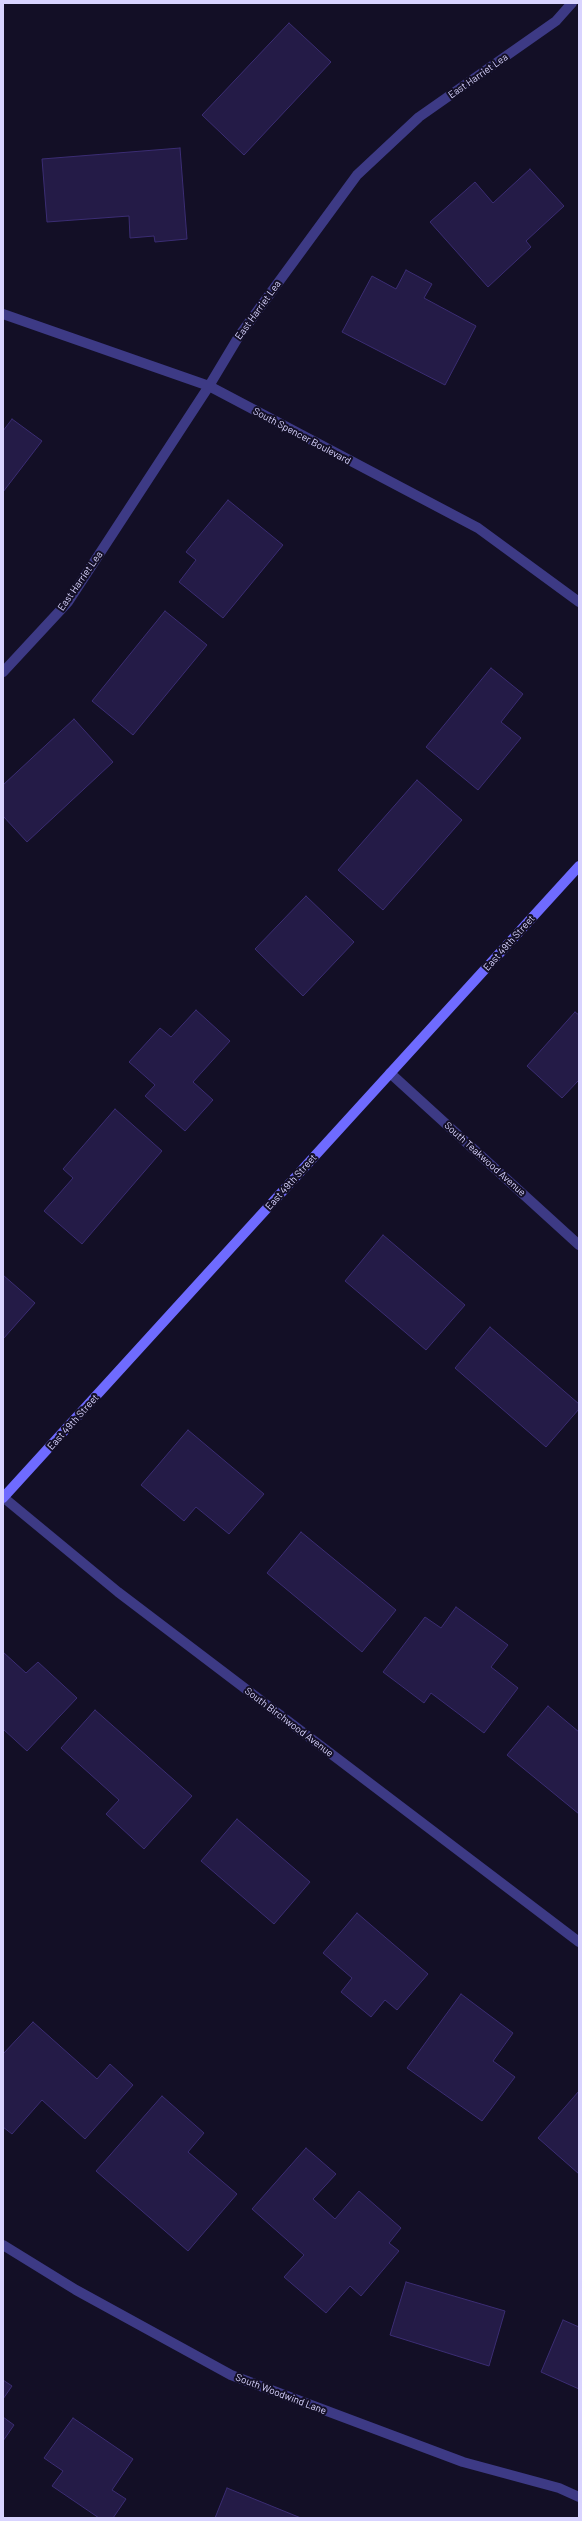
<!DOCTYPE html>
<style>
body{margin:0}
#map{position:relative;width:582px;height:2521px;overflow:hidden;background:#130f26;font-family:Barlow,sans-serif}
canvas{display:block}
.frame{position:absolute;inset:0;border:4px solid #d9d4ff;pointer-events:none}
</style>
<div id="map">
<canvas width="582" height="2521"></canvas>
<div class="frame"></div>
</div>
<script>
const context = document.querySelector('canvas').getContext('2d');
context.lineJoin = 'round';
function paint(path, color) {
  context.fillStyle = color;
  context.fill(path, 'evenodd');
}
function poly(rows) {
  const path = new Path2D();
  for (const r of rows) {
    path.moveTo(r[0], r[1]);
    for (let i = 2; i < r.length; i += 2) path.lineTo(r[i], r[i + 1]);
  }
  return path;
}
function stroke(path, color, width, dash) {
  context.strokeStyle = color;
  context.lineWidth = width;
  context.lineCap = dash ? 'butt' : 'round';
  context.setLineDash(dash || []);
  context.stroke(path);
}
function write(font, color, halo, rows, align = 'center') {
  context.font = font + ' Barlow,sans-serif';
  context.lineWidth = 4;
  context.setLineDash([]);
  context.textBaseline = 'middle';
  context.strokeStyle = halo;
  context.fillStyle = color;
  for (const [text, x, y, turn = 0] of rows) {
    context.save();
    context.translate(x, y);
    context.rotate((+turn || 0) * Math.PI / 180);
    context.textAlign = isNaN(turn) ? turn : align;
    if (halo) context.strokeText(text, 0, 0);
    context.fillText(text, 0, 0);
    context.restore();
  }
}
const building = poly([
 [289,23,331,62,244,155,202,115,289,23],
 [180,148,187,239,155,242,154,236,130,238,129,216,47,222,42,159,180,148],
 [530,169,564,206,526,241,531,247,488,287,430,222,475,182,493,203,530,169],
 [406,270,432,284,424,298,476,326,445,385,342,332,372,276,396,289,406,270],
 [12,419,42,441,3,492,3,431,12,419],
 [228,500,283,545,223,618,179,582,196,560,186,552,228,500],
 [165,611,207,645,133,735,92,701,165,611],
 [491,668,523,694,501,722,521,738,478,790,426,747,491,668],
 [74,719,113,762,27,842,3,816,3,785,74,719],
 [417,780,462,820,383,910,338,870,417,780],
 [306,896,354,942,303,996,255,949,306,896],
 [196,1010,230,1041,193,1082,213,1100,185,1131,145,1096,155,1085,129,1062,160,1028,171,1037,196,1010],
 [575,1012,579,1015,579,1083,578,1081,562,1098,527,1066,575,1012],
 [115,1109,162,1151,82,1244,44,1211,73,1178,63,1169,115,1109],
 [383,1235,465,1305,426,1350,345,1281,383,1235],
 [3,1275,35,1303,3,1339,3,1275],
 [490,1327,579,1404,579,1409,546,1447,455,1368,490,1327],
 [188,1430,264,1494,229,1534,196,1507,184,1521,141,1485,188,1430],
 [301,1532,396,1610,362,1652,267,1573,301,1532],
 [456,1607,508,1645,491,1667,518,1688,484,1733,431,1693,424,1703,383,1672,425,1617,441,1628,456,1607],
 [3,1652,26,1673,38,1662,77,1698,27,1751,3,1729,3,1652],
 [548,1706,579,1732,579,1814,507,1755,548,1706],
 [95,1710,192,1796,144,1849,106,1814,119,1800,61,1748,95,1710],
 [237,1819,310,1882,274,1924,201,1861,237,1819],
 [357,1913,428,1974,397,2010,385,2000,371,2017,341,1992,352,1978,323,1953,357,1913],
 [461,1994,513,2033,493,2061,515,2077,482,2121,407,2068,461,1994],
 [33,2022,97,2079,110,2064,133,2085,85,2139,42,2100,12,2134,3,2127,3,2054,33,2022],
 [579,2091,579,2174,538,2138,579,2091],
 [162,2096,204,2133,188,2152,237,2194,188,2251,96,2171,162,2096],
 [306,2148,336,2174,313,2199,335,2219,359,2191,401,2228,389,2243,399,2251,361,2296,350,2286,326,2313,284,2277,304,2255,252,2209,306,2148],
 [406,2282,505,2311,489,2366,390,2335,406,2282],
 [563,2320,579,2327,579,2389,541,2372,563,2320],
 [3,2380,12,2386,3,2399,3,2380],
 [3,2417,14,2425,3,2441,3,2417],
 [73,2418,133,2459,112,2490,126,2499,113,2518,99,2518,52,2486,63,2471,44,2458,73,2418],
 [227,2488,301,2518,215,2518,227,2488]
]);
paint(building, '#241b47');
stroke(building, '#3b2d73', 1);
stroke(poly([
 [3,314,209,386,478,528,579,602],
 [3,672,68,602,209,386,239,336,357,175,419,117,556,21,572,3],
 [390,1073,579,1245],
 [3,1497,118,1592,579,1942],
 [3,2245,76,2290,231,2375,463,2462,559,2488,579,2497]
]), '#3d3a85', 10);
stroke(poly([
 [3,1498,579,866]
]), '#6f6bff', 10);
write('10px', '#d9d4ff', '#130f26', [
 ["East Harriet Lea",478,76,-35],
 ["East Harriet Lea",258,310,-54],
 ["South Spencer Boulevard",302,436,28],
 ["East Harriet Lea",80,581,-55],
 ["East 49th Street",509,943,-48],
 ["South Teakwood Avenue",485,1159,42],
 ["East 49th Street",291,1182,-48],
 ["East 49th Street",73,1422,-48],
 ["South Birchwood Avenue",289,1722,37],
 ["South Woodwind Lane",281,2394,21]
]);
</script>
